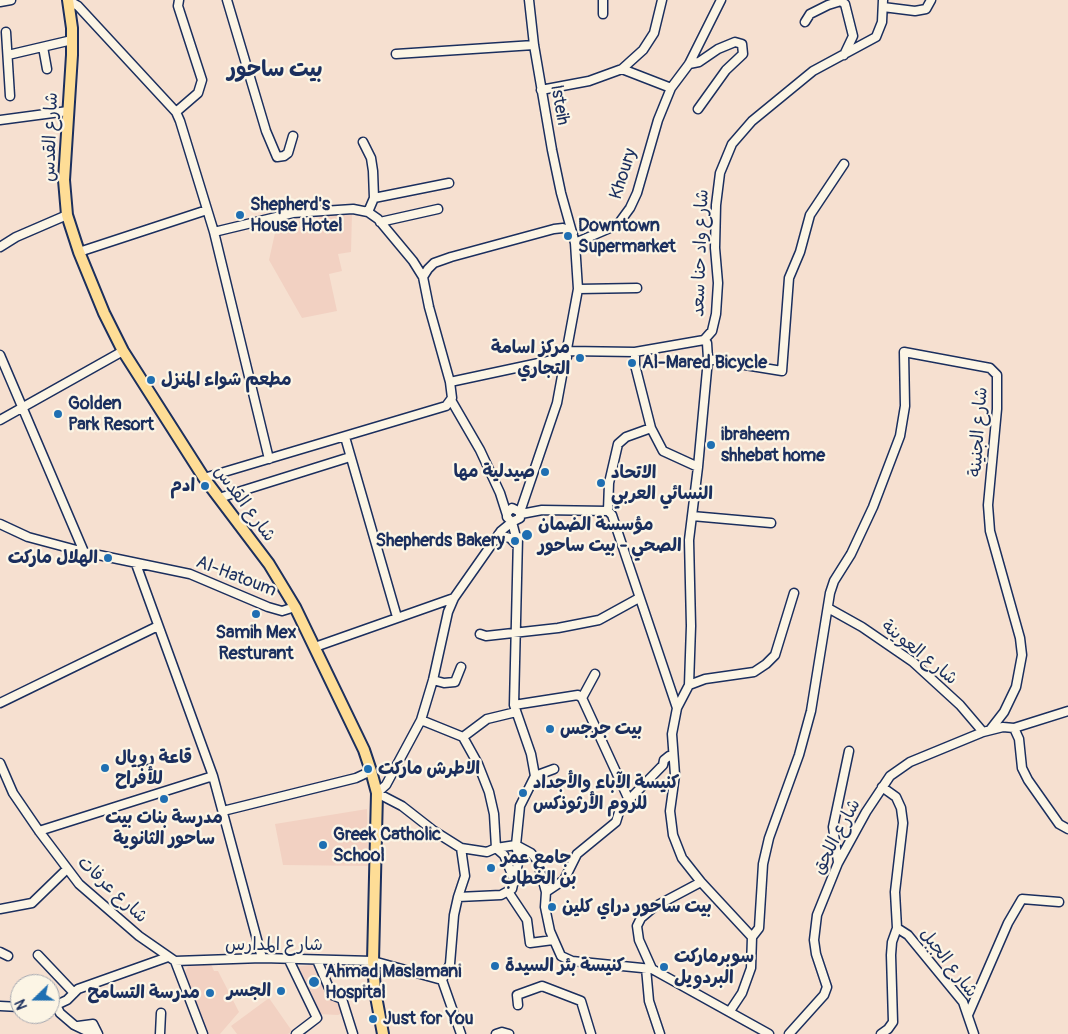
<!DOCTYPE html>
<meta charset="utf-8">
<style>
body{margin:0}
#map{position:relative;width:1068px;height:1034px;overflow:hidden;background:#f6e0d0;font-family:Pangolin,sans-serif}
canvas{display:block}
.north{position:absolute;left:10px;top:974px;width:50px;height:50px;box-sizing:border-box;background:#fcf5e5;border:1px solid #a2a6af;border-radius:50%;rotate:248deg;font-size:14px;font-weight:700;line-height:20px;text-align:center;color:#1b2f5e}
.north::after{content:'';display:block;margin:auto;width:18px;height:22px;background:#1f6fb2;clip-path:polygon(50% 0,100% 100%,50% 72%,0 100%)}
</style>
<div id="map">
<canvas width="1068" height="1034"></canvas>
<div class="north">N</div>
</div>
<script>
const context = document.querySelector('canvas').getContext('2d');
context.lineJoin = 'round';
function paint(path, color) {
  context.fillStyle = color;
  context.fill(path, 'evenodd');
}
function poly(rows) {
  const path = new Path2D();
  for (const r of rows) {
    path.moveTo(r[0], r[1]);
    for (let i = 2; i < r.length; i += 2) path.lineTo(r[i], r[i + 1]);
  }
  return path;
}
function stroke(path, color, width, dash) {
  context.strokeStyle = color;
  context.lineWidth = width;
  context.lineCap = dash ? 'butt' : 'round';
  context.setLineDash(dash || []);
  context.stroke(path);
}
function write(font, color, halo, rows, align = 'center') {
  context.font = font + ' Pangolin,"Playpen Sans Arabic",sans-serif';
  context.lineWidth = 4.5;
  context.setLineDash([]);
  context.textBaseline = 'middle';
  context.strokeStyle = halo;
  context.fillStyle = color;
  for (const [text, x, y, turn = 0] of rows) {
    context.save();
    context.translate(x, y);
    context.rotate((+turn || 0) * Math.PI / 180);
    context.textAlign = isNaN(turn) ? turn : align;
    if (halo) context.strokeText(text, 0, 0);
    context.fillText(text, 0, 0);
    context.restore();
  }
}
paint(poly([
 [352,213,351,252,338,254,342,271,329,274,337,311,302,318,269,260,277,224,316,220,321,216],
 [367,809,368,866,283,865,275,824],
 [190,964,211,964,214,971,218,971,239,1012,220,1034,208,1034,184,973],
 [318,964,332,998,341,1001,345,1012,338,1015,318,1014,296,967],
 [269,998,292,1031,288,1034,237,1034,231,1026]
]), '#f2d1c2');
const minor = poly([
 [68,0,78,6,176,112,180,121,214,232,269,459],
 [227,0,266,131,277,157,284,156,288,153,293,136],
 [0,2,11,0],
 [883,7,915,11,926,9,931,0],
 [603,14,603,0],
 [805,22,810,14,828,5,841,1,845,4,853,36,844,55],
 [6,32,10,96],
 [43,47,47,69],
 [396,54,534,45],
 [8,55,72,40],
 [689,64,699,62,718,49,735,42,742,44,743,54,726,70,698,109],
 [622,69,671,88],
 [541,90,589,81,622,69,643,50,654,33,662,0],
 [176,112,198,93,202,80,178,6,179,0],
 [0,120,68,111],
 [363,142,371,158,373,171,374,198,368,212],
 [374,198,449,183],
 [380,222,438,209],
 [214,232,293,213,353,209,368,212,378,219,413,261,423,277],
 [575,243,610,228,619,223,630,208,637,193,658,120,671,88,689,64,721,0],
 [0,247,16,237,67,215],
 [79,252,207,210],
 [578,289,637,288],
 [704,340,712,331,716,314,718,283,715,248,716,205,720,173,732,144,752,121,813,71,876,37,882,22,883,0],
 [568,351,635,352,704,340],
 [635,352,635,365,651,428,663,451,698,467,708,359,707,343,704,340],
 [0,355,84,552],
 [708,359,782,371,789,278,800,252,810,215,844,164],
 [450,382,567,357],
 [451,400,480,450,500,493,507,515],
 [0,420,123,351],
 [651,428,626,437,618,444,609,483,608,511,612,515,677,708],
 [345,437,397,617],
 [698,467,689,540,691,626,689,685,677,708,672,734,675,775,670,811,673,835,682,858,701,882,752,937,751,968,742,993,730,1011],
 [204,478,446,406,452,398,450,382,429,307,423,277,428,269,434,263,451,257,554,229,563,228,573,233],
 [219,498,350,457],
 [520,512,557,403,578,289,575,243,561,193,552,150,534,45,529,0],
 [521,514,542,510,608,511],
 [692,516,771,523],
 [0,524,28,537,84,552,190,574,268,607,282,611,295,607],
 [498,535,510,538,517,545],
 [517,541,512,522,507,517,507,513,512,508,520,512,520,518,512,522,501,531,454,598,448,612,433,680,421,720,386,785,377,793,402,806,434,831,461,848,487,852,496,848,516,845,531,853,537,860,546,892,545,907,550,931,561,956,572,961,652,969,769,1034],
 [136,564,213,776,262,958],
 [828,608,862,627,913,662,960,705,983,732],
 [480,634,486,636,558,628,599,620,639,598],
 [315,647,454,598],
 [433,680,444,683,455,682,461,667],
 [689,685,705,679,754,672,766,664,775,655,794,593],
 [582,698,595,674],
 [0,703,158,626],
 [514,705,578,695,582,698,629,800],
 [421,720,463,737],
 [1014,728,1019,739,1022,768,1028,780,1059,824,1068,829],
 [463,737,478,764,489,792,494,814,496,848,504,855,515,882],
 [463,737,487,719,516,712],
 [0,763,13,793,39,831,79,884,139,936,175,961,203,1034],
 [535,776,554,769],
 [882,787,896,797,901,808,903,823,895,892,897,928],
 [223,811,356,778,371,771],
 [39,831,213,776],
 [838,862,833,827,849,751],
 [546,892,564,880,577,854,616,822,620,809,663,765,664,760,669,756,672,757],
 [509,893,527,920,530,943,553,940],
 [458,897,465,876,461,848],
 [0,909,32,903,67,869],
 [752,937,759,928,763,864,769,838,799,755,811,711,830,593,834,581,851,554,873,507,900,436,905,406,904,352,990,368,997,375,997,409,988,505,990,531,1020,638,1022,655,1016,687,1004,712,990,730],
 [0,952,8,956],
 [38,955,74,993],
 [289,960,317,1018,296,1034],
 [317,960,332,995,342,999,353,1034],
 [175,961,262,958,373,961,442,980],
 [646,968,649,1001,660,1034],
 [652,969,639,940,637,926,641,918,654,907,701,882],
 [442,980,450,964,454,915,458,897,501,895,512,889,519,859,516,845,520,806,535,776,531,754,514,705,518,537],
 [442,980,461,1034],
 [56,1005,60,1013,74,1025,93,1034],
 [518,1005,517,995,542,986,581,1001,591,1034],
 [0,1006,20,1007],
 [50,1008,67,1000,78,989,168,957],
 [968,1015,1008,923,1022,899,1059,902],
 [78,1026,93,1024,98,1034],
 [160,1034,161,1013],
 [496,1034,502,1032,509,1034],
 [789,1034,824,995,827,987,816,954,814,940,817,915,838,863,866,812,890,776,910,762,983,732,1003,727,1014,728,1068,711],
 [881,1034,888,1029,893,1022,891,955,892,942,897,928,908,935,963,1002,974,1034]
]);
const major = poly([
 [68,0,72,28,72,55,64,180,67,215,79,252,104,313,123,351,204,478,269,564,295,607,364,750,371,771,377,793,373,961,375,991,383,1034]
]);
stroke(minor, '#1b2f5e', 11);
stroke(major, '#1b2f5e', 14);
stroke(minor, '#fcf5e5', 8);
stroke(major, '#fedd96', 10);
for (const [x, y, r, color] of [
 [240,215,5,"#1f6fb2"],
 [568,236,5,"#1f6fb2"],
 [580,358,5,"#1f6fb2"],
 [632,363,5,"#1f6fb2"],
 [151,380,5,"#1f6fb2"],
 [58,414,5,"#1f6fb2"],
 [711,445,5,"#1f6fb2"],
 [545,472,5,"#1f6fb2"],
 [601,483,5,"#1f6fb2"],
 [205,486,5,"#1f6fb2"],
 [527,535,6,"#1f6fb2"],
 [515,541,5,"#1f6fb2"],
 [108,558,5,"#1f6fb2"],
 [256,614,5,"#1f6fb2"],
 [550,729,5,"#1f6fb2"],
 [105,768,5,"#1f6fb2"],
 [368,769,5,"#1f6fb2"],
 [523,793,5,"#1f6fb2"],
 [164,799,5,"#1f6fb2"],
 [323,845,5,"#1f6fb2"],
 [491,868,5,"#1f6fb2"],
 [552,907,5,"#1f6fb2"],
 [495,966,5,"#1f6fb2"],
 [664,967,5,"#1f6fb2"],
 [314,982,6,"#1f6fb2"],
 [281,991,5,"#1f6fb2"],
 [210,993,5,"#1f6fb2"],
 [373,1019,5,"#1f6fb2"]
]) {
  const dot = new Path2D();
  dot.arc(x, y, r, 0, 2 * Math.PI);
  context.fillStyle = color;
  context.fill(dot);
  stroke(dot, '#fcf5e5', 2);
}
write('18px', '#1b2f5e', '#fcf5e5', [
 ["Isteih",559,105,80],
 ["شارع القدس",51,137,-88],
 ["Khoury",624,174,-72],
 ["شارع واد حنا سعد",701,253,-88],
 ["شارع الجنينة",979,432,-86],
 ["شارع القدس",244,504,53],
 ["Al-Hatoum",236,577,21],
 ["شارع العوينة",919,653,39],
 ["شارع اللحق",837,837,-62],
 ["شارع عرفات",112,890,43],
 ["شارع المدارس",274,945],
 ["شارع الجبل",948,963,52]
]);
write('bold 18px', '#1b2f5e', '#fcf5e5', [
 ["Shepherd's",250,205],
 ["House Hotel",250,226],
 ["Downtown",578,226],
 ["Supermarket",578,247],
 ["مركز اسامة",570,348,"right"],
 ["التجاري",570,369,"right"],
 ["Al-Mared Bicycle",642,363],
 ["مطعم شواء المنزل",161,380],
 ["Golden",68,404],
 ["Park Resort",68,425],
 ["ibraheem",721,435],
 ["shhebat home",721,456],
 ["صيدلية مها",535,472,"right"],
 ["الاتحاد",611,473],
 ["النسائي العربي",611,494],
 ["ادم",195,486,"right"],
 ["مؤسسة الضمان",538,525],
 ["الصحي - بيت ساحور",538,546],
 ["Shepherds Bakery",505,541,"right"],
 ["الهلال ماركت",98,558,"right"],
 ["Samih Mex",256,633,"center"],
 ["Resturant",256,654,"center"],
 ["بيت جرجس",560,729],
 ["قاعة رويال",115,758],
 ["للأفراح",115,779],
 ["الاطرش ماركت",378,769],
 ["كنيسة الآباء والأجداد",533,783],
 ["للروم الأرثوذكس",533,804],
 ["مدرسة بنات بيت",164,818,"center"],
 ["ساحور الثانوية",164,839,"center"],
 ["Greek Catholic",333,835],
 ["School",333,856],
 ["جامع عمر",501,858],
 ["بن الخطاب",501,879],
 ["بيت ساحور دراي كلين",562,907],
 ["سوبرماركت",674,957],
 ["البردويل",674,978],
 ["كنيسة بئر السيدة",505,966],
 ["Ahmad Maslamani",325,972],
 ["Hospital",325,993],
 ["الجسر",271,991,"right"],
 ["مدرسة التسامح",200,993,"right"],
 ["Just for You",383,1019]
], 'left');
write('bold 22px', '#1b2f5e', '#fcf5e5', [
 ["بيت ساحور",275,70]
]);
</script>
